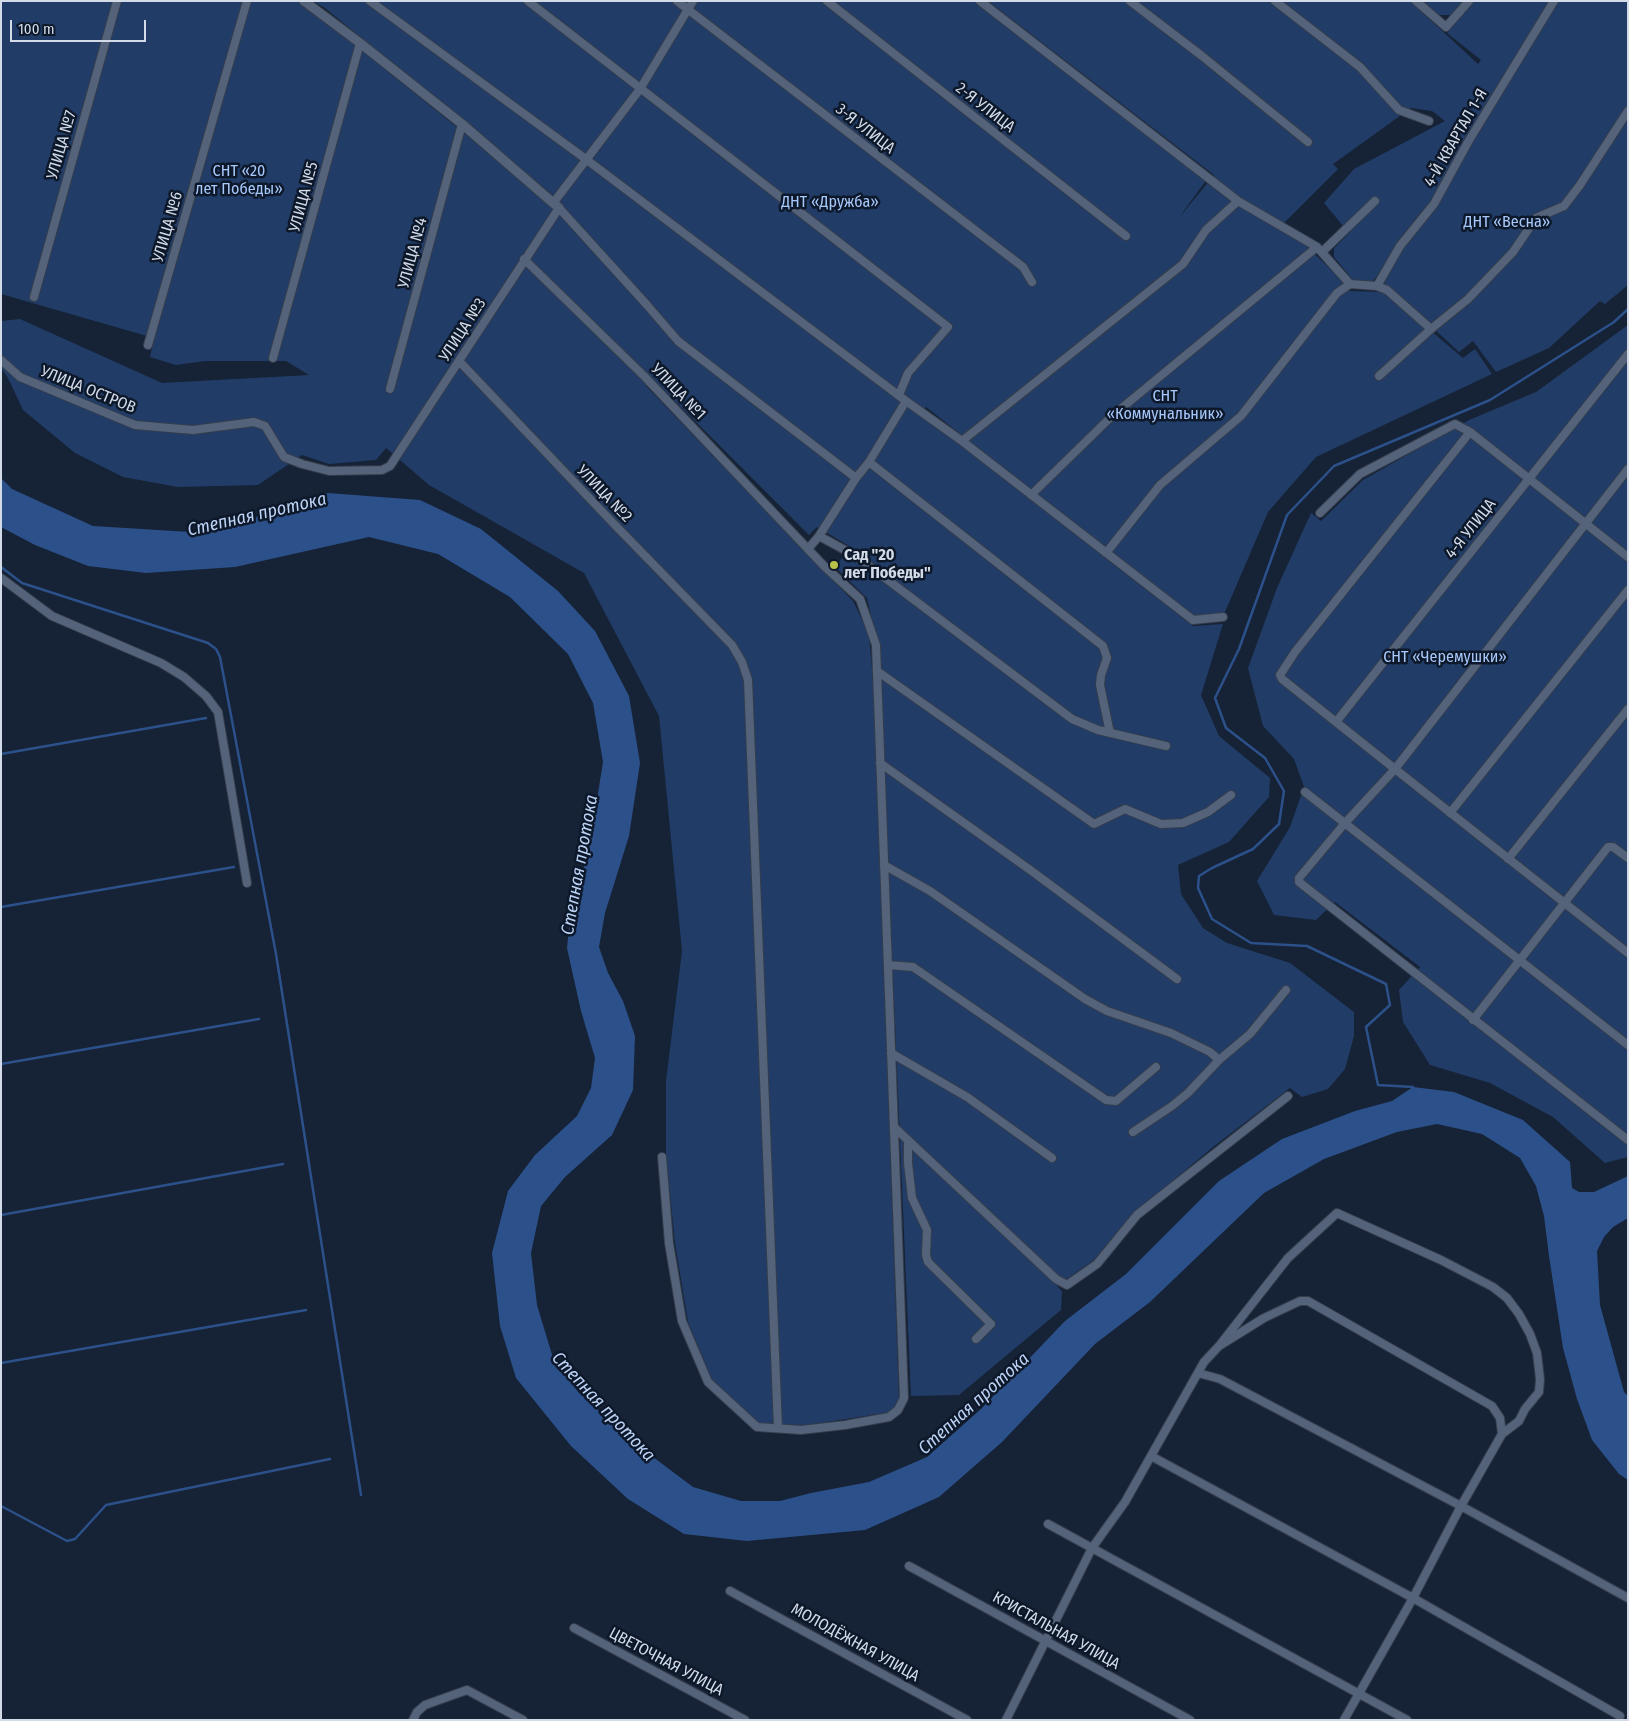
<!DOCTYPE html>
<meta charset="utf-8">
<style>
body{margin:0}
#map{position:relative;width:1629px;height:1721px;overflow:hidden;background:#162235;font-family:"Fira Sans Condensed",sans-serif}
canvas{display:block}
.frame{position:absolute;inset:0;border:2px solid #d3dbe8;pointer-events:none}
.scale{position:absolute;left:10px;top:20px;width:136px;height:22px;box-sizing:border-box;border:2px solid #d3dbe8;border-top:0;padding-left:6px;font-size:15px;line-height:18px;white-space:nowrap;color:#d3dbe8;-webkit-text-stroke:4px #0d182a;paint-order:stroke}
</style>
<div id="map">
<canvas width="1629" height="1721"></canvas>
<div class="frame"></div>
<div class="scale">100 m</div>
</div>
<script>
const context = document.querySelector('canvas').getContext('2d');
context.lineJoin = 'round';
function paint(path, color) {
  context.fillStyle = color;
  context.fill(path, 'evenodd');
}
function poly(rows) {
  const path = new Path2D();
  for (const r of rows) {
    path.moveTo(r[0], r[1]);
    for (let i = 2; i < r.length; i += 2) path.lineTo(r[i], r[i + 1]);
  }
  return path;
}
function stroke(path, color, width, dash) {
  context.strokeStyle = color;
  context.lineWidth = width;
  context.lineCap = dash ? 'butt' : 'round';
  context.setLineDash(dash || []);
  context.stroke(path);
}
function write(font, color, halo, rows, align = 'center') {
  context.font = font + ' "Fira Sans Condensed",sans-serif';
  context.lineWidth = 5;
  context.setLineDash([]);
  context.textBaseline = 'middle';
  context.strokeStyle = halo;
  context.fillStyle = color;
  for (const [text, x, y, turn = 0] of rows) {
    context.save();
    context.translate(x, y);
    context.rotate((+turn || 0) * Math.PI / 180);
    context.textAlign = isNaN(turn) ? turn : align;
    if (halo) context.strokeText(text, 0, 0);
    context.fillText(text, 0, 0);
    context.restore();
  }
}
paint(poly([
 [1,1,297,1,335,29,542,196,674,341,588,240,549,192,325,8,313,1,974,1,1207,179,1178,219,1214,175,988,1,1410,1,1478,64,1481,60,1447,33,1473,1,1628,1,1628,285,1605,304,1600,301,1549,348,1496,372,1473,341,1459,352,1377,276,1372,282,1362,284,1353,280,1334,257,1334,248,1349,233,1324,203,1354,169,1445,121,1432,111,1411,108,1333,164,1338,169,1283,224,1343,281,1350,291,1385,292,1463,358,1475,349,1492,374,1316,457,1268,512,1225,612,1194,618,926,407,920,414,1193,626,1223,624,1201,695,1219,736,1270,778,1269,797,1229,842,1178,865,1181,894,1203,928,1227,943,1290,963,1354,1012,1354,1036,1345,1069,1328,1089,1302,1097,1290,1088,1213,1147,1131,1216,1098,1257,1057,1286,1062,1291,1061,1310,959,1395,911,1396,879,650,867,598,835,567,851,547,817,527,809,535,651,377,646,386,853,601,869,634,874,693,899,1401,891,1412,801,1426,758,1425,712,1380,688,1322,675,1243,666,1156,666,1081,682,951,659,716,584,573,429,485,386,448,376,460,329,464,302,455,258,485,178,487,123,477,75,453,23,410,8,378,1,368,1,321,20,319,162,383,309,375,286,361,205,361,176,365,150,357,154,338,1,294],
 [1422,1,1464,1,1451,15,1436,15],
 [1628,325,1628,1157,1605,1163,1553,1117,1490,1083,1430,1065,1403,1022,1399,990,1420,967,1335,902,1316,920,1274,915,1257,881,1290,827,1304,787,1294,759,1263,726,1248,668,1277,588,1311,513,1321,521,1363,480,1469,420,1536,392]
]), '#213d67');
paint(poly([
 [1,478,12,489,93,526,190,532,235,524,328,493,420,500,481,529,558,591,595,631,629,696,640,763,629,836,605,913,599,947,608,973,623,1001,635,1036,633,1090,612,1135,565,1177,541,1206,531,1253,537,1305,553,1358,579,1393,633,1442,693,1487,741,1501,780,1501,811,1493,869,1482,927,1457,981,1409,1065,1321,1126,1274,1219,1181,1282,1139,1355,1111,1392,1101,1413,1087,1454,1092,1523,1120,1570,1162,1572,1188,1579,1192,1594,1192,1628,1176,1628,1218,1613,1227,1604,1237,1597,1251,1600,1305,1624,1392,1628,1396,1628,1480,1619,1474,1592,1440,1577,1399,1563,1348,1549,1256,1544,1216,1536,1186,1520,1158,1482,1134,1437,1124,1397,1132,1324,1159,1264,1193,1150,1302,1095,1344,1002,1442,939,1497,865,1530,747,1541,684,1534,628,1499,571,1446,516,1378,500,1326,492,1253,508,1191,535,1155,577,1116,591,1088,595,1058,581,1011,567,948,572,898,588,856,603,762,593,703,568,654,510,597,438,554,369,537,235,567,146,573,88,566,35,545,1,527]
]), '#2c518a');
stroke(poly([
 [1,567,22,583,208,643,216,649,220,657,276,954,361,1495],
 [1,754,206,718],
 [1,907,234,867],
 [1,1064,259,1019],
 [1413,1087,1378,1085,1366,1027,1390,1005,1386,984,1307,946,1251,943,1212,919,1198,888,1199,876,1212,868,1253,849,1279,824,1284,791,1265,758,1226,728,1215,698,1239,649,1287,515,1334,466,1490,400,1614,322,1628,309],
 [1,1215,283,1164],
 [1,1363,306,1310],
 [1,1506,67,1541,75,1539,106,1505,330,1459]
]), '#2c518a', 2.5);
const minor = poly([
 [370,1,587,160,906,401,962,441,1193,620,1223,617],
 [528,1,948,327,908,373,899,395],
 [677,1,1023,267,1032,282],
 [827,1,1126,236],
 [980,1,1238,201,1317,247,1350,284,1377,286,1387,290,1431,329],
 [1130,1,1202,56,1308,142],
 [1275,1,1360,67,1399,110,1429,121],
 [1416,1,1446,27,1469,1],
 [554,202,640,89,693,1],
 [1322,252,1375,201],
 [524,259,644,376,824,566,860,599,876,645,904,1398,898,1410,889,1417,845,1425,801,1430,757,1427,708,1382,682,1321,669,1243,662,1157],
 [1377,286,1400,246,1434,204,1468,142,1554,1],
 [34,297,117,1],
 [148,345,247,1],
 [273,358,360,43],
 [1,360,20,377,135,425,193,430,254,422,265,426,284,457,302,464,329,471,382,470,390,466,559,208,647,305,678,341,856,478],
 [459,361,614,524,732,645,742,662,748,680,778,1428],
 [1379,376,1431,329,1468,299,1513,252,1536,218,1564,206,1580,185,1628,111],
 [390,389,462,124],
 [962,441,1183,264,1206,230,1238,201],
 [869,462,1103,646,1107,658,1101,675,1100,685,1110,733],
 [1628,469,1395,769,1628,953],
 [1031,495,1112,416,1317,247],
 [1320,513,1360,474,1455,424,1470,432],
 [819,536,856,556,1072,719,1098,730,1166,746],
 [808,549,819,536,856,478,869,462,906,401],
 [1106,553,1160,485,1241,416,1337,293,1350,284],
 [1628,557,1470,432,1295,652,1280,675,1282,679,1395,769,1345,823,1299,878,1299,882,1628,1140],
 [1,578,52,616,161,663,184,677,206,696,218,712,247,883],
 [877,671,1094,824,1125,809,1161,824,1183,823,1208,812,1231,795],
 [1336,722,1628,354],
 [880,763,1033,872,1177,979],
 [1305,792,1628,1045],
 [1450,813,1628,590],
 [1508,859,1628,709],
 [884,865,930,891,1085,999,1107,1011,1171,1033,1210,1052,1219,1060],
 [888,965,913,967,1106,1100,1116,1101,1156,1067],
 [1473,1020,1608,847,1613,847,1628,858],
 [891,1053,967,1097,1052,1158],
 [895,1128,1056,1279,1067,1285,1097,1264,1137,1215,1288,1096],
 [1133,1132,1172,1106,1188,1093,1219,1060,1250,1034,1286,990],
 [908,1140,908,1163,912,1198,927,1230,926,1255,928,1262,991,1324,976,1339],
 [1219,1346,1288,1258,1337,1213,1441,1260,1493,1287,1507,1298,1519,1314,1530,1334,1537,1353,1540,1379,1539,1392,1525,1409,1519,1421,1502,1434,1461,1506,1413,1598,1344,1720],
 [1198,1373,1220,1379,1461,1506,1628,1598],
 [1151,1456,1413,1598,1620,1716],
 [1048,1524,1407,1720],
 [909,1566,1190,1720],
 [730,1591,967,1720],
 [574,1628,745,1720],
 [413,1720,417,1712,425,1705,467,1690,523,1720],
 [1006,1720,1092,1548,1125,1502,1204,1362,1219,1346,1264,1318,1300,1301,1308,1301,1492,1406,1500,1418,1502,1434]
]);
const tertiary = poly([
 [304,1,360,43,462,124,559,208]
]);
stroke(minor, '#353d4d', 10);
stroke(tertiary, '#353d4d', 11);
stroke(minor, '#546379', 8);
stroke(tertiary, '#546379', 9);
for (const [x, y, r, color] of [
 [834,565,5,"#b8c147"]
]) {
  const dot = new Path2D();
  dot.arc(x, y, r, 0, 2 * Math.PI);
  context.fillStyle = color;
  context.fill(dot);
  stroke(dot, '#0d182a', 2);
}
write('16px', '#d3dbe8', '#0d182a', [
 ["2-Я УЛИЦА",985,108,38],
 ["3-Я УЛИЦА",865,129,38],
 ["4-Й КВАРТАЛ 1-Я",1456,138,-60],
 ["УЛИЦА №7",62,145,-74],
 ["УЛИЦА №5",304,197,-75],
 ["УЛИЦА №6",168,227,-74],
 ["УЛИЦА №4",413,253,-75],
 ["УЛИЦА №3",463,330,-57],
 ["УЛИЦА ОСТРОВ",88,390,22],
 ["УЛИЦА №1",678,392,46],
 ["УЛИЦА №2",604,494,46],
 ["4-Я УЛИЦА",1471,529,-52],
 ["КРИСТАЛЬНАЯ УЛИЦА",1056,1631,29],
 ["МОЛОДЁЖНАЯ УЛИЦА",855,1643,29],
 ["ЦВЕТОЧНАЯ УЛИЦА",666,1662,28]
]);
write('16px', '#a7c8fb', '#0d182a', [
 ["СНТ «20",239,172],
 ["лет Победы»",239,190],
 ["ДНТ «Дружба»",830,203],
 ["ДНТ «Весна»",1507,223],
 ["СНТ",1165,397],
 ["«Коммунальник»",1165,415],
 ["СНТ «Черемушки»",1445,658]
]);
write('bold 16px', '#d3dbe8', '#0d182a', [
 ["Сад \"20",844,556],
 ["лет Победы\"",844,574]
], 'left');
write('italic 18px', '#bcd3f5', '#0d182a', [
 ["Степная протока",257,515,-13],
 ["Степная протока",580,865,-80],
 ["Степная протока",974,1404,-42],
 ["Степная протока",603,1407,47]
]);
</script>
